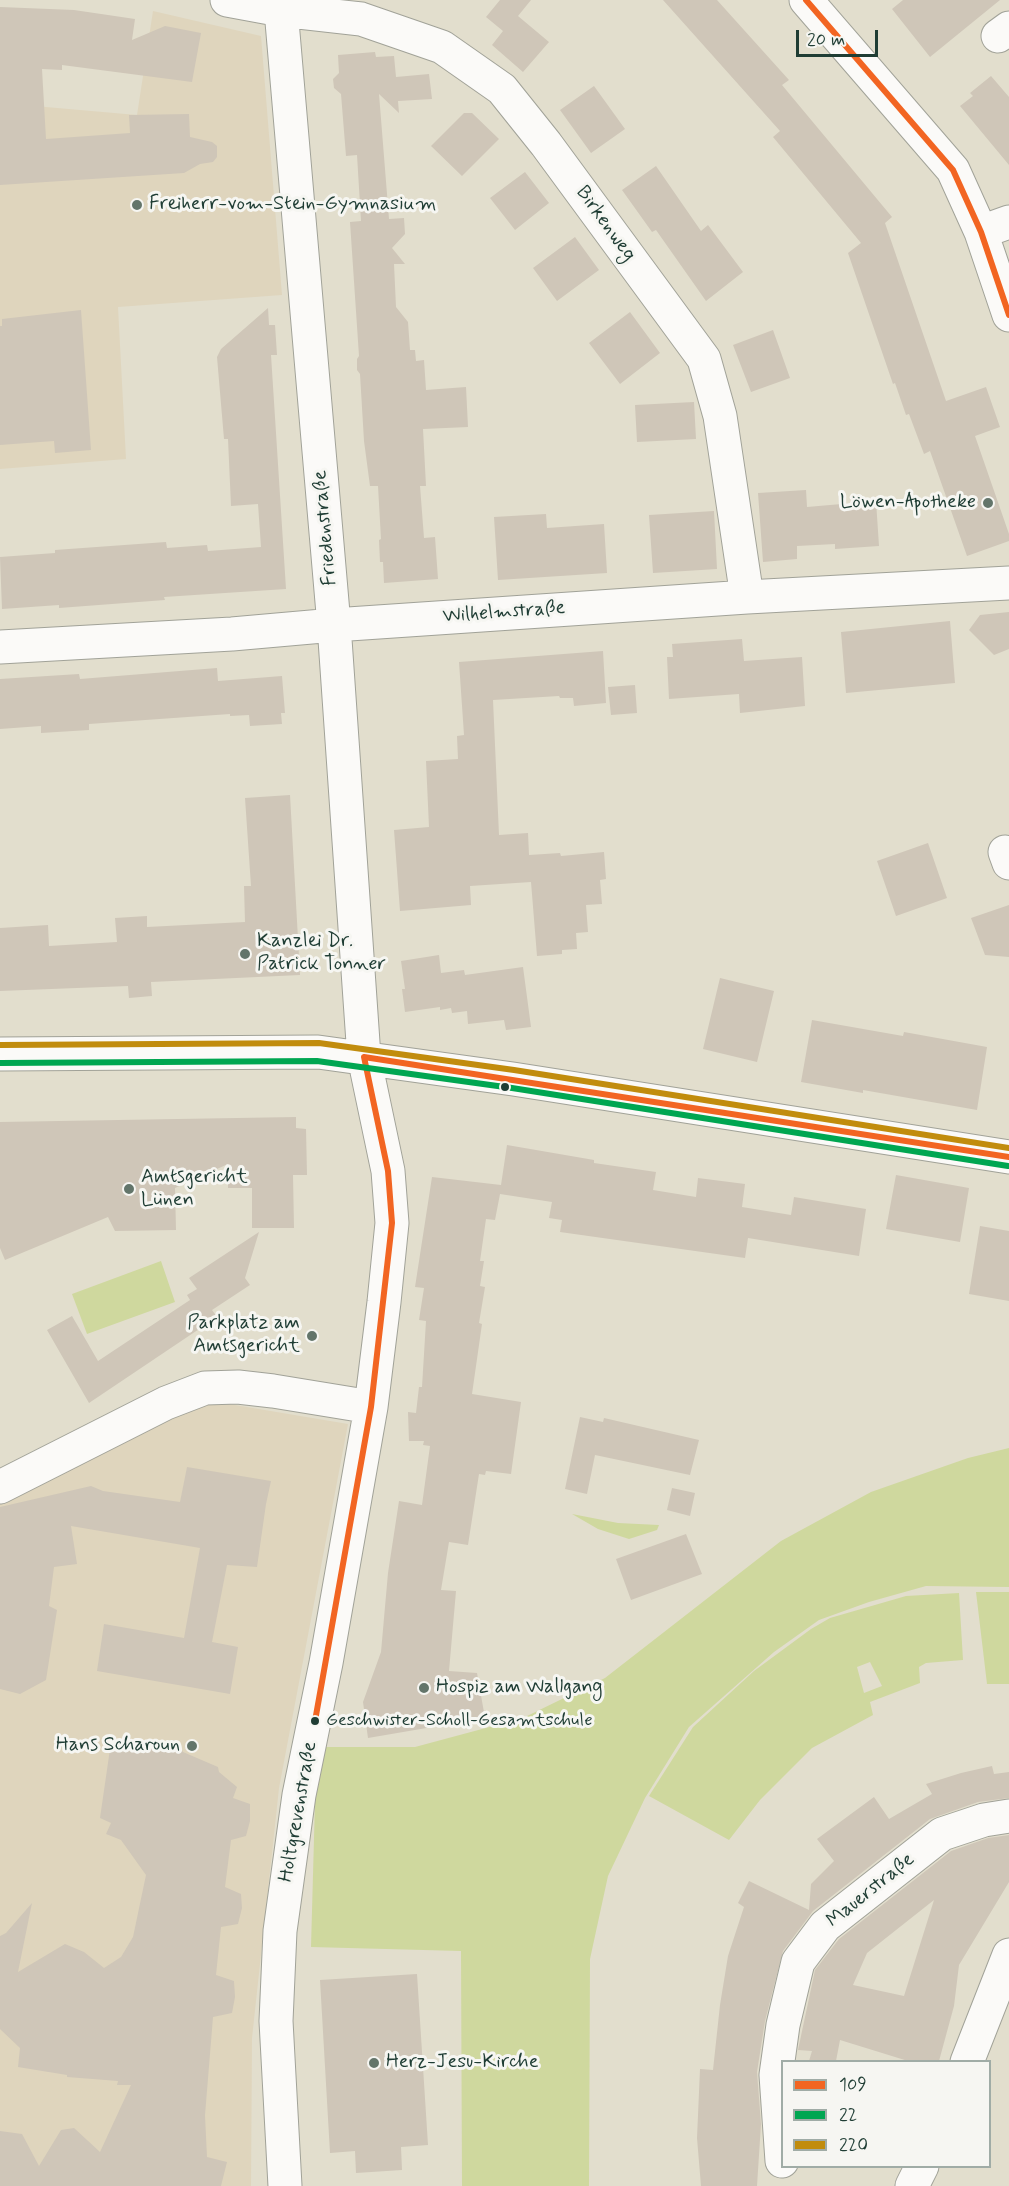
<!DOCTYPE html>
<meta charset="utf-8">
<style>
body{margin:0}
#map{position:relative;width:1009px;height:2186px;overflow:hidden;background:#e2decd;font-family:Mynerve,sans-serif}
canvas{display:block}
.legend{position:absolute;left:781px;top:2060px;width:210px;height:108px;box-sizing:border-box;background:#f6f6f2;border:2px solid #a0aca6;margin:0;padding:8px 10px;list-style:none;font-size:18px;color:#1f3d34}
.legend li{display:flex;align-items:center;gap:12px;height:30px}
.legend b{width:30px;border:2px solid #a0aca6}
.scale{position:absolute;left:796px;top:30px;width:82px;height:27px;box-sizing:border-box;border:3px solid #1f3d34;border-top:0;padding-left:8px;font-size:18px;line-height:21px;white-space:nowrap;color:#1f3d34;-webkit-text-stroke:4px #f6f6f2;paint-order:stroke}
</style>
<div id="map">
<canvas width="1009" height="2186"></canvas>
<ul class="legend">
<li><b style="height:8px;background:#f26522"></b>109</li>
<li><b style="height:8px;background:#00a651"></b>22</li>
<li><b style="height:8px;background:#c18c0d"></b>220</li>
</ul>
<div class="scale">20 m</div>
</div>
<script>
const context = document.querySelector('canvas').getContext('2d');
context.lineJoin = 'round';
function paint(path, color) {
  context.fillStyle = color;
  context.fill(path, 'evenodd');
}
function poly(rows) {
  const path = new Path2D();
  for (const r of rows) {
    path.moveTo(r[0], r[1]);
    for (let i = 2; i < r.length; i += 2) path.lineTo(r[i], r[i + 1]);
  }
  return path;
}
function stroke(path, color, width, dash) {
  context.strokeStyle = color;
  context.lineWidth = width;
  context.lineCap = dash ? 'butt' : 'round';
  context.setLineDash(dash || []);
  context.stroke(path);
}
function write(font, color, halo, rows, align = 'center') {
  context.font = font + ' Mynerve,sans-serif';
  context.lineWidth = 6;
  context.setLineDash([]);
  context.textBaseline = 'middle';
  context.strokeStyle = halo;
  context.fillStyle = color;
  for (const [text, x, y, turn = 0] of rows) {
    context.save();
    context.translate(x, y);
    context.rotate((+turn || 0) * Math.PI / 180);
    context.textAlign = isNaN(turn) ? turn : align;
    if (halo) context.strokeText(text, 0, 0);
    context.fillText(text, 0, 0);
    context.restore();
  }
}
paint(poly([
 [153,11,261,36,282,295,118,307,126,459,0,469,0,103,137,115],
 [198,1402,223,1403,348,1424,279,1788,252,2038,251,2186,0,2186,0,1500]
]), '#dfd5bd');
paint(poly([
 [161,1261,175,1302,87,1334,72,1294],
 [1009,1448,1009,1587,926,1586,869,1602,819,1620,774,1652,689,1727,645,1798,608,1876,590,1959,589,2186,462,2186,461,1951,311,1947,315,1802,326,1747,415,1747,523,1718,605,1678,781,1541,871,1492,968,1458],
 [572,1514,618,1523,659,1525,657,1530,629,1539,598,1529],
 [976,1592,1009,1592,1009,1684,987,1684],
 [959,1593,963,1660,926,1663,919,1667,920,1683,870,1702,873,1715,812,1748,760,1800,729,1840,649,1796,693,1727,754,1671,811,1629,830,1618,906,1596],
 [870,1662,882,1686,864,1693,857,1667]
]), '#cfd89e');
paint(poly([
 [500,0,531,0,518,16,549,42,523,72,492,45,503,31,486,17],
 [663,0,717,0,789,80,782,85,892,217,885,223,946,401,986,387,1000,427,975,436,1009,534,1009,541,967,556,930,451,924,454,909,414,906,415,895,383,893,384,848,253,861,243,773,137,780,131],
 [903,0,1000,0,930,57,892,9],
 [0,7,74,10,135,19,132,40,165,26,201,33,192,82,62,65,62,70,42,69,46,139,130,133,129,115,189,114,190,137,212,142,217,146,217,157,213,162,200,164,184,173,0,185],
 [375,52,376,57,394,56,396,77,429,74,432,99,398,101,399,113,379,94,389,219,404,218,405,234,392,248,405,264,394,264,396,307,408,322,410,350,415,350,416,361,424,360,426,390,466,387,468,427,423,429,426,486,420,486,424,538,435,537,438,579,384,583,383,562,380,562,379,540,381,539,378,486,370,486,364,441,360,374,357,370,357,359,359,356,350,222,361,221,357,155,346,156,341,94,334,88,333,79,339,73,338,55],
 [991,76,1009,97,1009,165,960,106,973,96,970,93],
 [594,86,625,129,591,153,560,110],
 [464,113,472,113,499,139,462,176,431,146],
 [656,166,701,231,708,225,743,272,706,301,656,230,652,232,622,190],
 [525,172,549,203,515,230,490,198],
 [575,237,599,270,557,301,533,268],
 [268,308,269,325,275,325,277,355,271,355,286,589,164,597,165,600,59,608,59,605,2,609,0,557,55,553,55,550,166,542,167,548,207,545,208,551,261,547,258,504,231,506,228,439,224,439,217,357,221,349],
 [81,310,91,450,55,453,54,441,0,445,0,326,2,326,2,319],
 [630,312,660,353,620,384,589,343],
 [773,330,790,378,751,392,733,345],
 [694,402,696,439,637,442,635,405],
 [806,490,807,507,876,501,879,546,835,549,835,544,797,546,797,559,763,562,758,493],
 [714,511,717,569,653,573,649,515],
 [546,514,547,528,604,524,607,573,498,580,494,517],
 [1009,612,1009,649,994,655,969,630,980,615],
 [950,621,955,683,846,693,841,632],
 [742,639,744,661,802,657,805,706,740,713,739,694,669,699,667,657,673,657,672,644],
 [603,651,606,703,574,706,573,698,560,698,559,696,493,700,499,835,528,833,529,855,560,853,561,856,604,852,606,879,600,880,602,904,586,905,588,932,576,933,577,949,562,950,562,954,537,956,531,882,470,886,471,905,400,911,394,830,429,827,426,761,458,759,457,736,464,735,459,662],
 [217,668,218,681,282,676,285,713,281,713,282,724,250,726,249,715,230,716,230,714,89,724,89,730,41,733,41,726,0,729,0,679,79,674,80,679],
 [635,685,637,713,611,715,608,687],
 [290,795,300,975,151,982,152,996,129,998,128,986,0,991,0,928,48,925,49,946,117,942,115,918,147,916,147,927,245,922,244,886,251,886,245,798],
 [928,843,947,898,896,916,877,861],
 [1009,905,1009,957,985,955,971,918],
 [439,955,441,973,464,970,465,975,523,967,531,1027,506,1030,504,1020,468,1024,467,1011,452,1013,451,1008,440,1010,440,1007,405,1012,402,989,405,989,401,961],
 [720,978,774,991,757,1062,703,1049],
 [812,1020,903,1036,904,1032,987,1047,977,1110,863,1090,863,1093,801,1082],
 [296,1117,296,1128,306,1129,307,1175,293,1175,294,1228,252,1228,252,1188,228,1188,228,1164,175,1188,176,1230,115,1231,108,1217,5,1260,0,1248,0,1122],
 [507,1145,594,1160,594,1163,656,1172,653,1190,696,1197,698,1178,745,1184,742,1207,791,1215,794,1197,866,1209,859,1256,748,1238,745,1258,560,1232,562,1220,549,1218,552,1202,500,1194,495,1220,486,1219,480,1261,484,1261,480,1286,485,1287,479,1323,482,1324,472,1394,521,1402,511,1474,486,1471,485,1475,479,1474,468,1545,449,1542,441,1590,456,1591,449,1671,477,1673,485,1718,368,1738,363,1702,381,1652,388,1573,399,1501,422,1505,430,1446,423,1445,424,1441,409,1441,408,1412,416,1413,419,1387,422,1387,426,1321,419,1320,424,1288,415,1287,432,1177,501,1185],
 [896,1175,969,1188,960,1242,886,1229],
 [980,1226,1009,1231,1009,1301,969,1294],
 [259,1232,245,1278,250,1285,212,1310,217,1317,89,1403,47,1330,72,1316,98,1361,190,1300,187,1295,197,1289,189,1278],
 [580,1417,603,1422,604,1418,699,1440,690,1475,595,1455,587,1494,565,1489],
 [187,1467,271,1481,266,1504,257,1567,227,1565,212,1642,238,1647,230,1694,97,1671,104,1624,184,1638,200,1548,71,1526,77,1564,54,1567,49,1606,57,1610,46,1680,20,1694,0,1689,0,1507,91,1486,103,1491,180,1502],
 [672,1488,695,1493,690,1516,667,1510],
 [686,1534,702,1574,631,1600,616,1559],
 [177,1740,183,1752,218,1767,219,1772,237,1787,233,1798,250,1804,250,1821,246,1836,231,1840,225,1887,241,1894,242,1908,238,1924,221,1927,216,1975,234,1981,235,1997,232,2013,213,2017,205,2115,207,2157,227,2162,221,2186,0,2186,0,2131,22,2134,39,2166,61,2130,74,2128,100,2152,131,2085,117,2085,118,2081,67,2077,67,2075,18,2067,20,2048,0,2029,0,1936,6,1933,32,1903,18,1972,65,1944,84,1952,104,1968,121,1957,133,1937,146,1875,121,1840,106,1834,111,1823,100,1818,110,1749],
 [992,1766,994,1774,1009,1772,1009,1798,978,1802,930,1819,813,1911,783,1951,765,2021,757,2072,761,2124,757,2186,701,2186,697,2138,700,2069,713,2070,720,2005,728,1956,744,1907,738,1903,749,1881,809,1910,811,1884,834,1861,817,1839,874,1797,889,1819,932,1794,926,1784,961,1773],
 [1009,1835,1009,1882,959,1965,954,2006,939,2061,908,2061,840,2040,836,2061,809,2061,812,2051,798,2050,815,1970,839,1939,951,1851,988,1838],
 [934,1900,904,1996,853,1985,867,1953],
 [417,1974,428,2145,401,2147,402,2170,356,2173,355,2151,330,2153,320,1980]
]), '#cfc6b8');
const minor = poly([
 [227,0,281,10,361,19,442,47,502,89,546,144,704,359,720,416,747,597],
 [806,0,953,170,981,232,1009,315],
 [998,36,1009,28],
 [981,232,1009,222],
 [0,647,232,634,334,625,747,597,1009,583],
 [1005,852,1009,863],
 [0,1054,318,1052,513,1079,1009,1157],
 [0,1487,166,1403,205,1388,238,1387,273,1391,371,1407],
 [967,2062,1009,1955],
 [782,2161,776,2075,783,2025,798,1962,825,1926,942,1834,984,1820,1009,1816],
 [285,2186,276,2021,280,1931,299,1795,326,1663,371,1407,384,1302,392,1223,388,1171,364,1057,334,625,281,10,286,0],
 [912,2186,922,2166]
]);
stroke(minor, '#a1a298', 35);
stroke(minor, '#fbfaf8', 33);
stroke(poly([
 [806,0,953,170,981,232,1009,315],
 [364,1057,1009,1157],
 [315,1721,371,1407,392,1223,388,1171,364,1057]
]), '#f26522', 6);
stroke(poly([
 [0,1063,317,1061,512,1088,1008,1166]
]), '#00a651', 6);
stroke(poly([
 [0,1045,319,1043,514,1070,1009,1148]
]), '#c18c0d', 6);
for (const [x, y, r, color] of [
 [137,205,6,"#63756a"],
 [988,503,6,"#63756a"],
 [245,954,6,"#63756a"],
 [505,1087,5,"#1f3d34"],
 [129,1189,6,"#63756a"],
 [312,1336,6,"#63756a"],
 [424,1688,6,"#63756a"],
 [315,1721,5,"#1f3d34"],
 [192,1746,6,"#63756a"],
 [374,2063,6,"#63756a"]
]) {
  const dot = new Path2D();
  dot.arc(x, y, r, 0, 2 * Math.PI);
  context.fillStyle = color;
  context.fill(dot);
  stroke(dot, '#f6f6f2', 2);
}
write('18px', '#1f3d34', '#f6f6f2', [
 ["Geschwister-Scholl-Gesamtschule",326,1721]
], 'left');
write('20px', '#1f3d34', '#f6f6f2', [
 ["Freiherr-vom-Stein-Gymnasium",149,205],
 ["Löwen-Apotheke",976,503,"right"],
 ["Kanzlei Dr.",257,942],
 ["Patrick Tonner",257,965],
 ["Amtsgericht",141,1178],
 ["Lünen",141,1201],
 ["Parkplatz am",300,1324,"right"],
 ["Amtsgericht",300,1347,"right"],
 ["Hospiz am Wallgang",436,1688],
 ["Hans Scharoun",180,1746,"right"],
 ["Herz-Jesu-Kirche",386,2063]
], 'left');
write('20px', '#1f3d34', '#f6f6f2', [
 ["Birkenweg",605,224,54],
 ["Friedenstraße",326,528,-95],
 ["Wilhelmstraße",504,613,-4],
 ["Holtgrevenstraße",299,1812,-80],
 ["Mauerstraße",871,1891,-39]
]);
</script>
